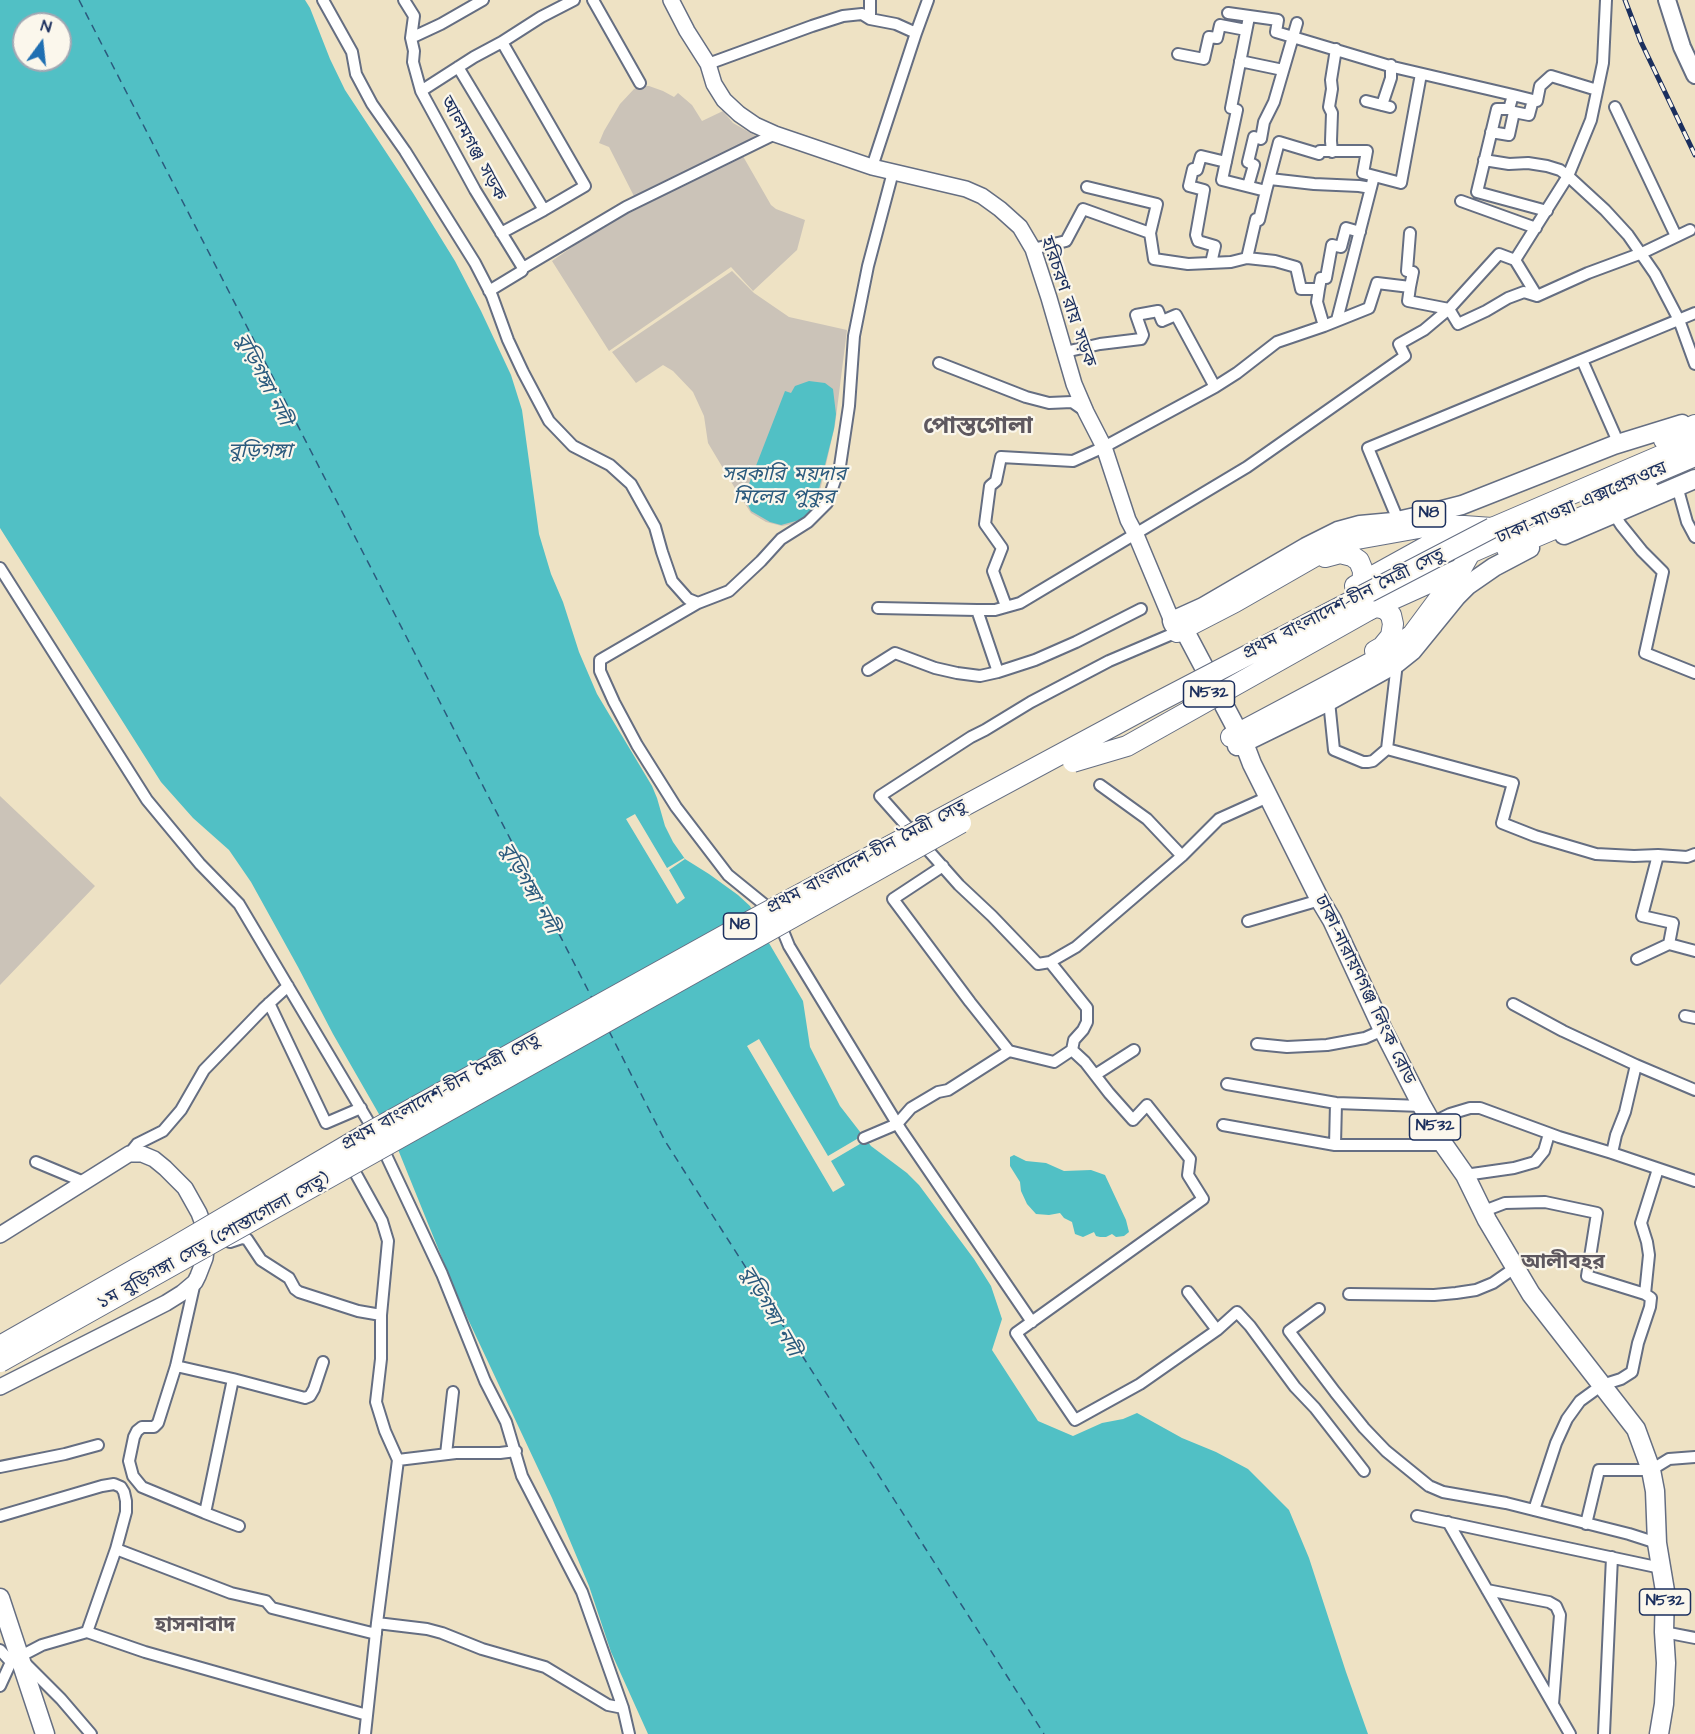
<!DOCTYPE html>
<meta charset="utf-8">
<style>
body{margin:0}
#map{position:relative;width:1695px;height:1734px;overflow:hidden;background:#eee2c4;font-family:"Architects Daughter",sans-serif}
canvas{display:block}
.north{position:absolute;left:12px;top:12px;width:60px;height:60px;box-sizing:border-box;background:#fbf7ec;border:2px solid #a1a7b3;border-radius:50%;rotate:15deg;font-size:16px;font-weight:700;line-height:24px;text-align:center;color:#1b2f5e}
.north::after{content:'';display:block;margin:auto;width:21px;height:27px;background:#1f6fb2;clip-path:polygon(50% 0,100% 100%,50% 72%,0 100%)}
</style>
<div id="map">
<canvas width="1695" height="1734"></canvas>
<div class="north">N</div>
</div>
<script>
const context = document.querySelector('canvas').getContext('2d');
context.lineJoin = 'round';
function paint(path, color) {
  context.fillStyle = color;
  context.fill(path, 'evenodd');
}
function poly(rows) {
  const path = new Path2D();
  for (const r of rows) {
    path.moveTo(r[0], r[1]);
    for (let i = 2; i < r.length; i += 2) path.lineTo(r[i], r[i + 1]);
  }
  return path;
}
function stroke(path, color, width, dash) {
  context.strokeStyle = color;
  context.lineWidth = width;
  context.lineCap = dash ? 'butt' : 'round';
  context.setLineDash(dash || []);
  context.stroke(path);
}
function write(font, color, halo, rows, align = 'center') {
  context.font = font + ' "Architects Daughter","Noto Sans Bengali",sans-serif';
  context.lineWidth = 4.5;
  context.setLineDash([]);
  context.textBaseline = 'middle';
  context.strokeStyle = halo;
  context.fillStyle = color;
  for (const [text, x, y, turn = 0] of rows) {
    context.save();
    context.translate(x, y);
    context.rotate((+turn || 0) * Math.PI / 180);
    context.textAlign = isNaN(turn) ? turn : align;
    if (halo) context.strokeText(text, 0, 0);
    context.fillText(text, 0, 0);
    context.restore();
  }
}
paint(poly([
 [641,86,649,86,663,91,674,97,678,93,692,105,702,121,723,111,733,123,756,136,740,151,771,205,776,209,805,220,797,250,753,291,731,267,609,351,552,261,628,208,638,204,609,147,599,143,604,131,620,104,634,89],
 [732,271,754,293,789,317,847,330,835,425,816,508,801,522,782,526,766,522,751,513,736,490,708,443,704,416,693,392,673,371,663,365,636,383,612,352],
 [0,796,95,886,0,985]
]), '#cbc3b8');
paint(poly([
 [0,0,305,0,310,8,330,59,345,90,413,193,455,261,481,311,511,375,522,410,539,534,551,574,563,602,579,652,597,694,652,786,657,798,665,826,673,842,685,859,709,874,738,895,750,906,766,938,803,1001,810,1047,840,1106,871,1146,907,1173,919,1185,974,1259,991,1286,1002,1319,992,1350,1038,1421,1073,1436,1102,1423,1123,1419,1137,1413,1182,1438,1216,1452,1248,1469,1289,1510,1309,1558,1346,1672,1368,1734,648,1734,611,1652,589,1586,552,1498,459,1300,395,1142,333,1034,298,967,251,882,229,850,193,818,161,782,0,528],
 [24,24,60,24,60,60,24,60],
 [809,381,825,383,833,389,836,414,834,429,814,509,803,519,781,525,770,522,751,511,747,503,747,489,785,391,791,393,795,386],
 [1014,1155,1026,1161,1046,1163,1064,1171,1091,1170,1105,1175,1126,1220,1129,1232,1124,1236,1116,1237,1112,1234,1106,1237,1100,1237,1096,1236,1094,1232,1083,1237,1075,1234,1072,1222,1064,1218,1060,1213,1049,1215,1036,1214,1027,1204,1021,1191,1020,1182,1010,1166,1010,1157]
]), '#51c0c5');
paint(poly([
 [635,814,667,868,684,858,685,859,669,870,685,898,677,904,626,819],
 [759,1039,828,1156,862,1136,865,1141,831,1161,845,1185,833,1192,747,1046]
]), '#eee2c4');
stroke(poly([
 [79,0,592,998],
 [609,1031,665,1141,1044,1734]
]), '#2b5a7d', 1.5, [8, 6]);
const minor = poly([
 [323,0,352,52,356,74,372,104,405,151,475,263,492,296,508,340,523,372,549,421,573,446,610,465,631,484,655,527,662,552,672,581,688,599,698,603],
 [404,0,414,16,411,38,414,51,413,62,421,91,475,190,523,268,522,271,489,291],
 [593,0,640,83],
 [870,0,870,19],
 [1228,13,1278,20,1276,32,1393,67,1513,95],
 [1249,17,1231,108,1237,110,1222,180,1266,191,1279,142,1319,154,1320,151,1367,151,1363,173,1401,183,1421,74],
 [411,38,441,24,483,0],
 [1178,54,1204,59,1209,37,1217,38,1220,25,1246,30],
 [1240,61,1283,70],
 [708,64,812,26,843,16,862,14,870,19,896,24,916,33,928,0],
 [458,67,544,210],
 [421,91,474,57,502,42,541,17,574,0],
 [1366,101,1390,107],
 [1382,105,1391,78,1391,65],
 [1615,107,1676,236],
 [1491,132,1509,135,1514,112,1529,115,1533,100],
 [1332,152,1331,141,1332,113,1329,107,1332,89,1331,80,1336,49],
 [1484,160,1509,164,1528,163,1547,166,1560,170,1568,176,1605,210,1628,235,1655,274,1679,320,1695,364],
 [872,167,916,33],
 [893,172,868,266,854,336,849,406,840,466,827,503,808,522,781,539,761,561,729,591,698,603,600,660,600,671,614,702,637,745,676,807,728,875,776,914,789,946,901,1130,1032,1322],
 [1270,179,1314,184,1359,186,1371,188],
 [1248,186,1254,165,1248,162,1254,137,1261,139,1264,122,1274,102,1297,23],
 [1087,187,1157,204,1150,233],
 [1461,201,1536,228],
 [1547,211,1477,192,1497,109,1509,109,1513,95,1537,101,1540,86,1551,76,1597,90],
 [501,233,544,210,585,186,502,42],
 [1410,233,1407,271,1413,272,1410,287],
 [1033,249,1066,241,1083,209,1150,233,1154,259,1188,264,1231,262,1247,258,1275,261,1296,267,1301,289,1319,289,1317,302,1324,326],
 [1247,258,1256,219,1259,220,1266,191],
 [1515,260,1537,296],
 [1211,263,1215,246,1198,241,1196,235,1204,190,1189,186,1193,169,1197,170,1201,156,1226,162],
 [523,268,626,207,775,134],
 [1319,289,1321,278,1326,278,1332,245,1341,247,1346,228,1360,232],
 [1337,320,1374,176],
 [1065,352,1100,344,1141,339,1143,335,1136,315,1158,311,1162,321,1176,315,1215,387],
 [1582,360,1615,435],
 [939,363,1026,397,1049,403,1072,402,1085,411],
 [1677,486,1687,522,1695,537],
 [1614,514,1621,525,1642,551,1663,572,1645,653,1695,673],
 [1398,520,1368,448,1695,313],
 [0,568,147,800,200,864,239,904,377,1136,442,1274,485,1381,506,1422,522,1476,582,1592,623,1708,629,1734],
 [1006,606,993,571,1002,548,985,524,990,486,996,481,1001,457,1073,461,1104,447,1215,387,1237,373,1277,342,1324,326,1369,308,1377,283,1410,287,1408,301,1449,309,1458,324,1486,311,1508,298,1524,292,1537,296,1588,273,1642,253,1690,230],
 [878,608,977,610,995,610,1020,603,1247,467,1405,356,1399,344,1424,330,1449,309,1499,254,1515,260,1568,176,1591,120,1603,63,1606,0],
 [977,610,998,672],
 [1177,632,1109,661,1031,702,985,730,971,737,880,796,959,885,992,916,1038,964,1050,962,1076,947,1182,856,1219,819,1268,797],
 [1397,663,1387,749,1513,783,1502,823,1535,836,1596,854,1634,856,1658,855,1687,857,1695,854],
 [868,670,895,653,935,668,957,673,980,676,998,672,1035,660,1076,642,1141,609],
 [1329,701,1334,750,1363,762,1368,762,1373,761,1387,749],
 [1100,785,1147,819,1182,856],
 [1248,921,1320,900],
 [1669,944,1695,951],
 [1637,959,1669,944,1673,923,1642,916,1658,855],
 [1050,962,1087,1008,1087,1022,1083,1030,1074,1040,1072,1050,1085,1062,1109,1093,1133,1120,1147,1105,1190,1159,1188,1175,1203,1199,1016,1333,1075,1420,1140,1384,1217,1330,1237,1312,1250,1326,1295,1387,1315,1408,1364,1471],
 [269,1003,326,1123,361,1108],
 [1513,1004,1563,1031,1636,1065],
 [1685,1016,1695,1018],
 [1257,1044,1287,1047,1327,1045,1365,1038,1383,1030],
 [1009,1051,1054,1062,1072,1050],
 [1095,1075,1134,1050],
 [1227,1084,1336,1103,1422,1106],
 [1336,1103,1335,1145,1444,1145],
 [1432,1123,1450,1114,1470,1108,1480,1108,1559,1137,1612,1153,1695,1181],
 [1223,1125,1335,1145],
 [864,1138,897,1124,911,1108,938,1092,948,1090,1009,1051,970,1002,893,899,943,866],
 [1612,1153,1616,1135,1625,1112,1636,1065,1695,1090],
 [129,1154,137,1144,163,1131,181,1110,204,1070,263,1009,288,986],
 [36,1162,84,1182],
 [351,1165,382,1221,388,1241,381,1315,381,1359,376,1402,385,1431,398,1460,377,1623,365,1734],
 [1465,1175,1514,1168,1535,1162,1544,1151,1549,1134],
 [1484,1211,1505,1203,1545,1202,1597,1213,1587,1276,1645,1294],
 [230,1242,242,1238,247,1239,261,1260,289,1278,295,1289,299,1292,358,1311,381,1315],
 [195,1282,176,1366,158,1423,154,1427,142,1427,137,1431,134,1437,129,1461,133,1476,142,1487,205,1513,239,1526],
 [1188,1292,1217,1330],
 [1349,1294,1434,1295,1456,1293,1476,1290,1493,1283,1516,1267],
 [1319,1309,1289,1331,1335,1392,1364,1428,1386,1451,1429,1486,1443,1492,1506,1503,1629,1534,1657,1543],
 [176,1366,233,1379,205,1513],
 [233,1379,305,1398,310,1396,314,1389,323,1362],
 [446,1454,453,1392],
 [398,1460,456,1453,500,1453,516,1451],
 [0,1467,65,1454,98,1445],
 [1534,1510,1556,1443,1567,1419,1580,1401,1602,1385,1621,1379,1632,1372,1638,1343,1650,1307,1651,1298,1645,1294,1649,1255,1647,1242,1641,1223,1658,1169],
 [0,1516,102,1486,114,1484,121,1487,124,1492,126,1501,126,1512,116,1549],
 [1417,1516,1661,1568],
 [1448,1522,1570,1734],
 [1586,1524,1599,1470,1651,1470,1669,1459,1695,1457],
 [1487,1590,1549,1602,1556,1606,1560,1615,1553,1704],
 [377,1623,427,1629,442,1633,482,1649,545,1667,608,1705,623,1708],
 [87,1632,145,1652,367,1715],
 [1664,1632,1695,1638],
 [0,1650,11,1662],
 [25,1663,61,1699,91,1734],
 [0,1686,11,1662,19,1657,42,1645,87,1632,116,1549,231,1593,266,1601,272,1608,376,1634],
 [1604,1734,1612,1557]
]);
const secondary = poly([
 [671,0,687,31,708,64,714,84,724,100,739,114,755,125,775,134,872,167,966,189,982,196,1000,209,1020,227,1033,249,1049,298,1074,384,1086,412,1104,447,1128,520,1136,535,1172,621],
 [0,1235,129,1154,142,1154,154,1159,165,1168,185,1188,199,1213,208,1237,205,1258,198,1276,195,1282,182,1293,166,1303,0,1387]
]);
const primary = poly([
 [1667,0,1682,47,1695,75]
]);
const trunk = poly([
 [1564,535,1695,479],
 [1178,618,1244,743,1252,764,1320,900,1332,920,1383,1030,1422,1106,1444,1145,1465,1175,1487,1220,1531,1294,1636,1429,1651,1470,1655,1491,1657,1543,1665,1591,1664,1632,1666,1663,1664,1704,1659,1734],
 [1173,624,1172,621,1203,607,1306,547,1338,531,1360,525,1393,522,1415,517,1462,505,1614,445,1682,424],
 [1237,746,1329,701,1397,663,1412,651,1456,597,1468,585,1494,567,1530,548],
 [0,1598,45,1734]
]);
const motorway = poly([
 [1664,440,1695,425],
 [1624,486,1695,456],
 [1507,549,1648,489],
 [1325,557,1340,553,1352,556,1359,561,1363,571,1362,593],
 [1355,586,1460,528],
 [1370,605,1385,609,1391,615,1393,624,1391,636,1382,647,1375,651],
 [1369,610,1460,569],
 [1177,632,1235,602,1324,551,1346,541,1430,526,1464,526,1492,528,1695,441],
 [1231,737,1389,653,1412,635,1461,569,1470,553,1520,531]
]);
stroke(minor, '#656e82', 14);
stroke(secondary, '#656e82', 18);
stroke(primary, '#656e82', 20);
stroke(trunk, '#656e82', 21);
stroke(motorway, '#656e82', 22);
stroke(minor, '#fff', 10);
stroke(secondary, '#fff', 15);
stroke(primary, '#fff', 16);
stroke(trunk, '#fff', 18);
stroke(motorway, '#fff', 20);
const rail = poly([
 [1625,0,1641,42,1695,155]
]);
stroke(rail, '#1b2f5e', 5);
stroke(rail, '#fbf7ec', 3, [9]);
const motorwayBridge = poly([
 [1073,762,1127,746,1369,610],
 [0,1346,174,1247,368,1133,752,920,1152,705,1492,528],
 [0,1362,961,823]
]);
stroke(motorwayBridge, '#656e82', 22, []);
stroke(motorwayBridge, '#fff', 20);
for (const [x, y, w] of [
 [1429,514,33],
 [1209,694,51],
 [740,926,33],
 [1435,1127,51],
 [1665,1602,51]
]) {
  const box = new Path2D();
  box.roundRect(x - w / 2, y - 13, w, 26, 4.5);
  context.fillStyle = '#fbf7ec';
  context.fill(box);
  stroke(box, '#1b2f5e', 1.5);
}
write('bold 16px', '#1b2f5e', null, [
 ["N8",1429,514],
 ["N532",1209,694],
 ["N8",740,926],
 ["N532",1435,1127],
 ["N532",1665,1602]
]);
write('18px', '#1b2f5e', '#fbf7ec', [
 ["আলমগঞ্জ সড়ক",472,149,61],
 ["হরিচরণ রায় সড়ক",1067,302,71],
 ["ঢাকা-মাওয়া এক্সপ্রেসওয়ে",1582,504,-23],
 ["প্রথম বাংলাদেশ-চীন মৈত্রী সেতু",1344,605,-27],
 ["প্রথম বাংলাদেশ-চীন মৈত্রী সেতু",867,858,-28],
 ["ঢাকা-নারায়ণগঞ্জ লিংক রোড",1364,990,64],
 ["প্রথম বাংলাদেশ-চীন মৈত্রী সেতু",441,1093,-29],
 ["১ম বুড়িগঙ্গা সেতু (পোস্তাগোলা সেতু)",214,1242,-29]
]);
write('italic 20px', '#2b5a7d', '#fbf7ec', [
 ["বুড়িগঙ্গা নদী",262,380,63],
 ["বুড়িগঙ্গা",260,453],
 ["সরকারি ময়দার",784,476],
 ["মিলের পুকুর",784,499],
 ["বুড়িগঙ্গা নদী",528,889,61],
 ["বুড়িগঙ্গা নদী",769,1312,60]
]);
write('bold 21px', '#5e585f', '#fbf7ec', [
 ["আলীবহর",1563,1264],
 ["হাসনাবাদ",195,1627]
]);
write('bold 24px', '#5e585f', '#fbf7ec', [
 ["পোস্তগোলা",978,428]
]);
</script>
